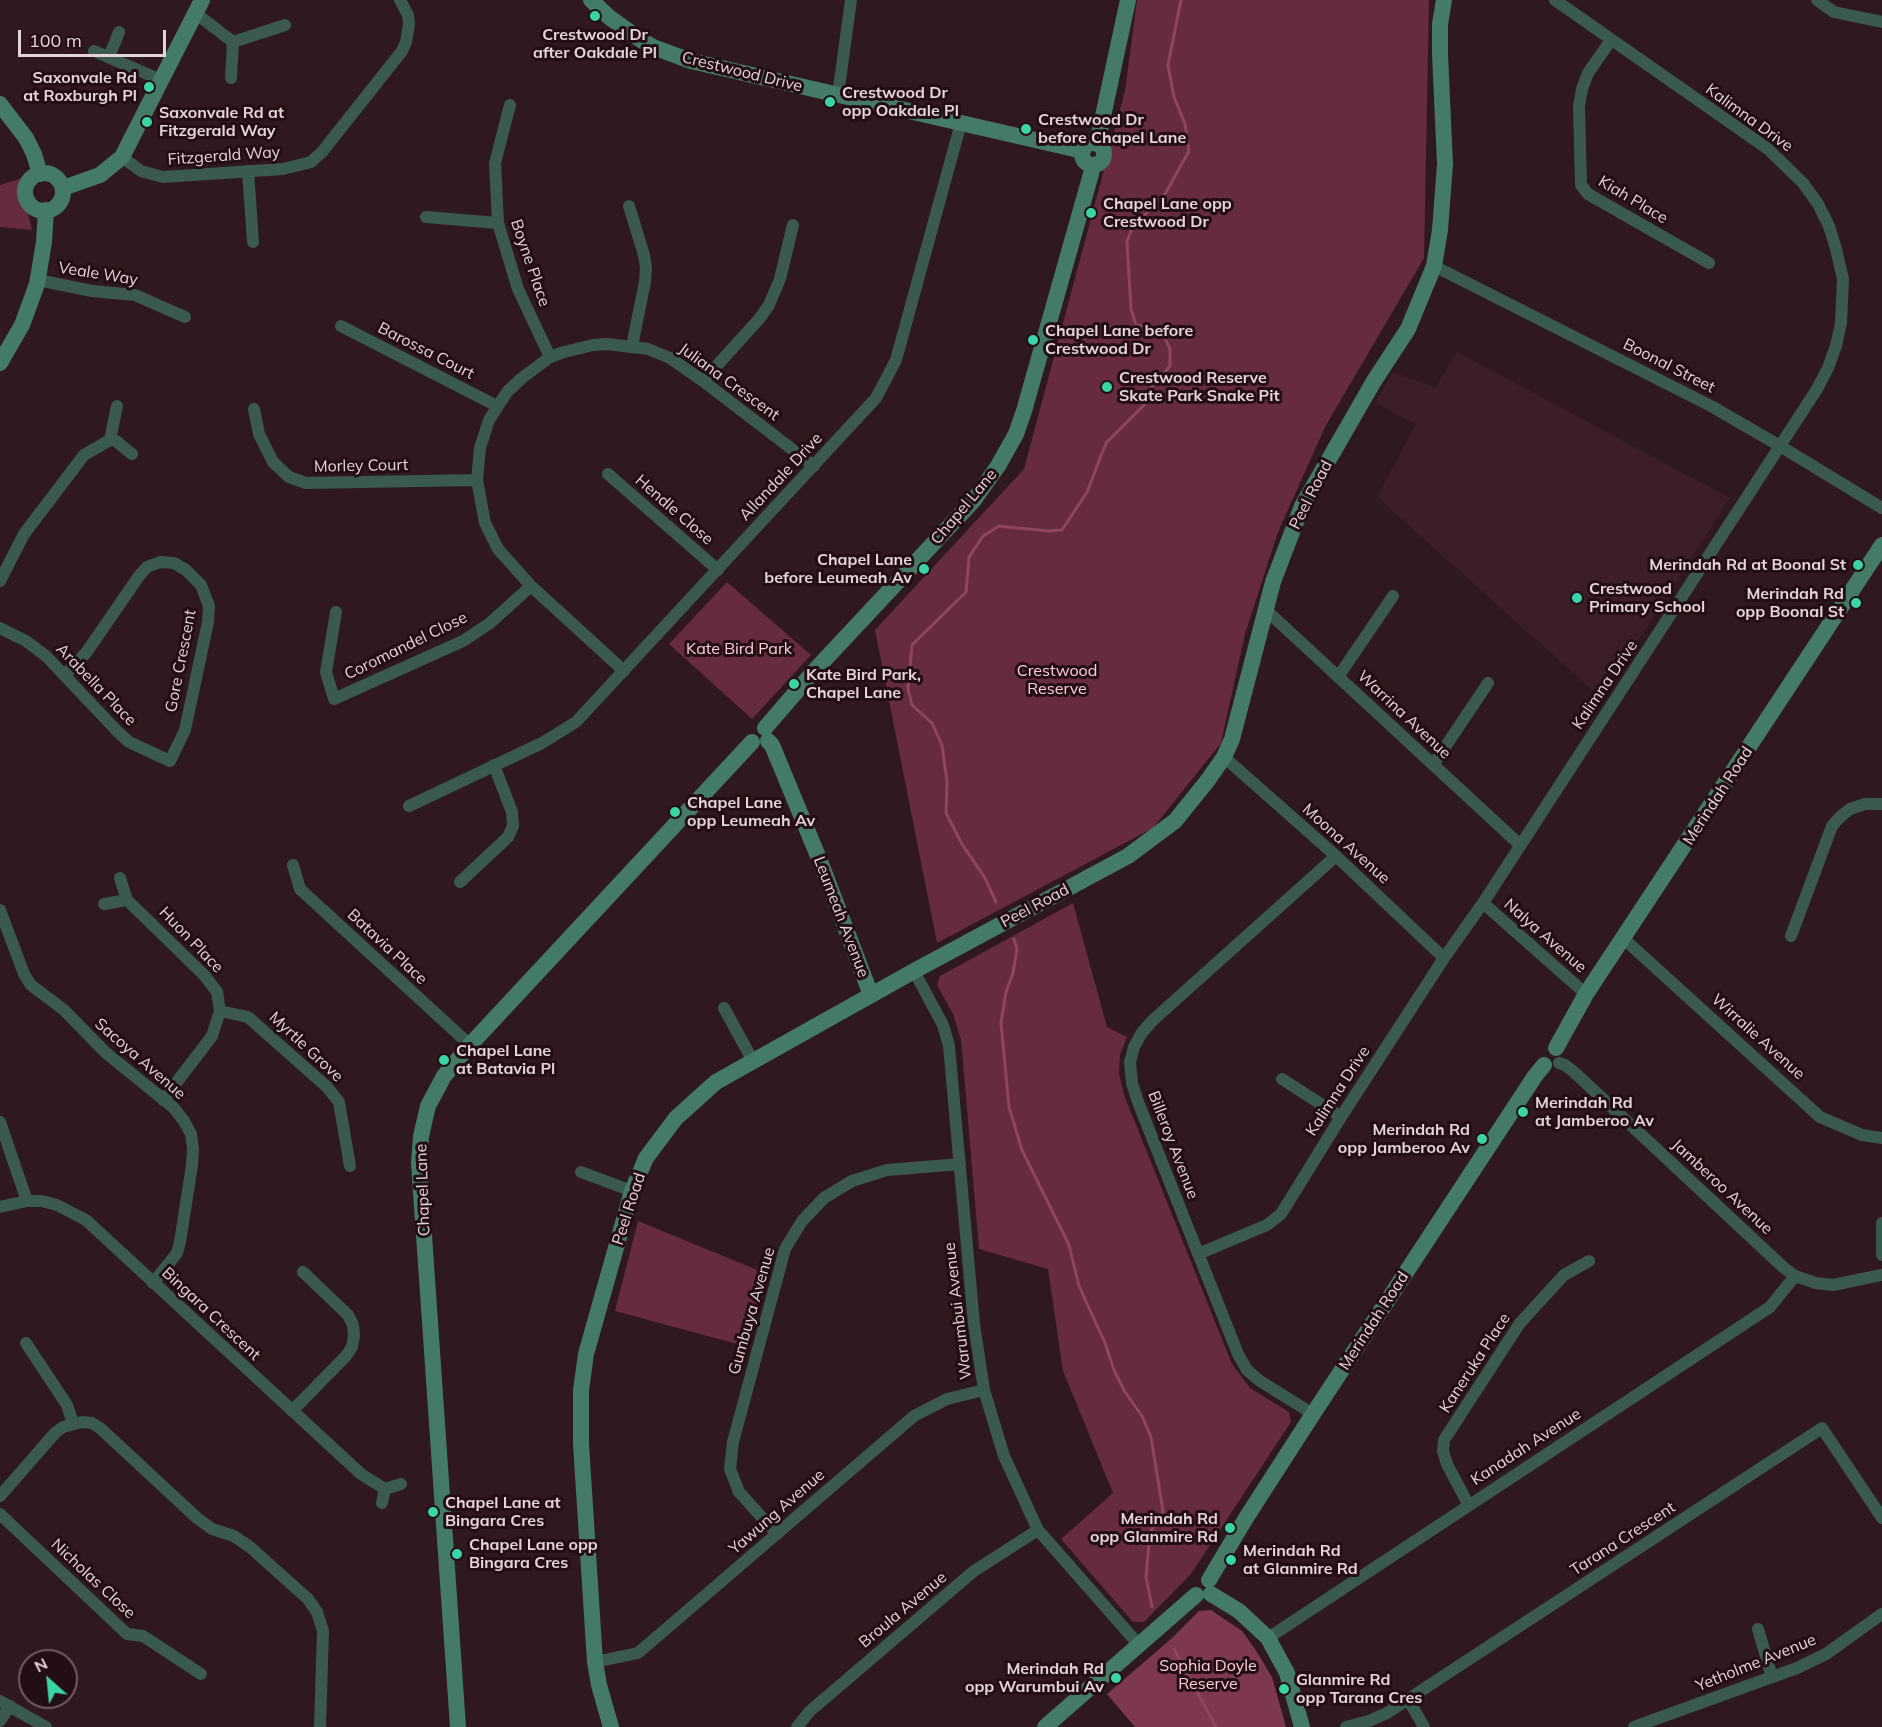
<!DOCTYPE html>
<style>
body{margin:0}
#map{position:relative;width:1882px;height:1727px;overflow:hidden;background:#2f181e;font-family:Mulish,sans-serif}
canvas{display:block}
.north{position:absolute;left:18px;top:1649px;width:60px;height:60px;box-sizing:border-box;background:#240e15;border:2px solid #715d63;border-radius:50%;rotate:333deg;font-size:16px;font-weight:700;line-height:24px;text-align:center;color:#e4d3d7}
.north::after{content:'';display:block;margin:auto;width:21px;height:27px;background:#3ad4a5;clip-path:polygon(50% 0,100% 100%,50% 72%,0 100%)}
.scale{position:absolute;left:18px;top:30px;width:148px;height:27px;box-sizing:border-box;border:3px solid #e4d3d7;border-top:0;padding-left:8px;font-size:18px;line-height:21px;white-space:nowrap;color:#e4d3d7;-webkit-text-stroke:4px #240e15;paint-order:stroke}
</style>
<div id="map">
<canvas width="1882" height="1727"></canvas>
<div class="north">N</div>
<div class="scale">100 m</div>
</div>
<script>
const context = document.querySelector('canvas').getContext('2d');
context.lineJoin = 'round';
function paint(path, color) {
  context.fillStyle = color;
  context.fill(path, 'evenodd');
}
function poly(rows) {
  const path = new Path2D();
  for (const r of rows) {
    if (r.length === 3) {
      path.moveTo(r[0] + r[2], r[1]);
      path.arc(r[0], r[1], r[2], 0, 2 * Math.PI);
      continue;
    }
    path.moveTo(r[0], r[1]);
    for (let i = 2; i < r.length; i += 2) path.lineTo(r[i], r[i + 1]);
  }
  return path;
}
function stroke(path, color, width, dash) {
  context.strokeStyle = color;
  context.lineWidth = width;
  context.lineCap = dash ? 'butt' : 'round';
  context.setLineDash(dash || []);
  context.stroke(path);
}
function write(font, color, halo, rows, align = 'center') {
  context.font = font + ' Mulish,sans-serif';
  context.lineWidth = 6;
  context.setLineDash([]);
  context.textBaseline = 'middle';
  context.strokeStyle = halo;
  context.fillStyle = color;
  for (const [text, x, y, turn = 0] of rows) {
    context.save();
    context.translate(x, y);
    context.rotate((+turn || 0) * Math.PI / 180);
    context.textAlign = isNaN(turn) ? turn : align;
    if (halo) context.strokeText(text, 0, 0);
    context.fillText(text, 0, 0);
    context.restore();
  }
}
paint(poly([
 [1457,352,1730,498,1601,698,1377,497,1416,424,1375,403,1393,372,1435,388]
]), '#3c1e27');
paint(poly([
 [1137,0,1429,0,1424,258,1325,427,1278,532,1245,634,1221,743,1153,828,937,943,875,630,1024,469,1125,91],
 [22,178,18,189,19,201,28,213,32,230,0,227,0,185],
 [727,582,811,655,752,719,669,644],
 [1073,903,1107,1027,1127,1037,1120,1055,1119,1073,1124,1095,1232,1364,1250,1388,1289,1412,1291,1422,1191,1574,1144,1622,1133,1622,1061,1539,1113,1493,1063,1371,1048,1269,979,1249,961,1040,953,1014,937,985,940,976],
 [638,1221,767,1274,748,1347,615,1311]
]), '#662b3e');
paint(poly([
 [1211,1610,1242,1631,1255,1649,1272,1677,1286,1727,1135,1727,1107,1694,1172,1638,1199,1611]
]), '#7d374e');
stroke(poly([
 [996,902,985,878,962,844,946,813,947,782,942,745,932,723,912,705,908,689,912,645,966,592,969,557,983,536,999,526,1048,531,1062,530,1087,492,1106,443,1146,403,1149,390,1170,366,1170,349,1165,338,1152,328,1136,325,1131,309,1127,241,1133,227,1165,194,1189,151,1185,124,1174,97,1168,65,1181,0],
 [1014,939,1017,949,1013,973,1006,992,1001,1023,1009,1107,1022,1150,1069,1245,1079,1286,1105,1343,1114,1370,1125,1392,1142,1416,1151,1437,1163,1511,1150,1533,1146,1577,1152,1607],
 [1174,1649,1216,1727]
]), '#8d465c', 3);
stroke(poly([
 [1817,0,1834,12,1882,22],
 [194,12,233,42,231,78],
 [1611,40,1588,73,1582,89,1579,106,1581,185,1588,194,1709,263],
 [233,42,285,25],
 [94,51,161,80],
 [109,57,119,32],
 [838,95,851,0],
 [510,105,495,163,498,223,518,289,550,357],
 [122,157,141,171,163,177,283,169,311,162,322,152,402,51,406,42,409,24,408,15,400,0],
 [248,171,253,242],
 [629,206,644,255,646,268,645,282,632,346],
 [426,217,498,223],
 [1434,266,1711,406,1780,446,1882,508],
 [38,280,92,291,135,295,185,317],
 [341,326,497,406],
 [703,381,760,318,769,305,780,279,793,225],
 [254,409,259,434,273,462,289,477,306,483,477,480],
 [110,440,117,406],
 [608,474,718,570],
 [0,581,24,534,84,455,110,440,116,441,132,454],
 [1266,610,1519,844],
 [336,612,326,672,334,699,463,641,490,623,531,586],
 [0,628,26,641,46,656,117,731,129,742,170,761,185,730,208,622,209,606,201,585,186,570,174,563,160,562,147,567,139,576,86,653,65,675],
 [624,671,531,586,498,549,485,523,477,480,480,448,489,420,507,392,522,378,550,357,564,352,593,345,607,344,648,349,670,358,703,381,814,466],
 [1338,677,1393,596],
 [1224,757,1336,856,1444,958],
 [1433,765,1488,683],
 [409,806,542,743,576,722,876,398,896,360,961,123],
 [293,865,300,889,470,1045],
 [120,878,127,900,204,975,217,992,220,1011,212,1036,163,1100],
 [460,882,508,837,513,826,512,812,494,765],
 [1483,903,1586,994],
 [104,904,127,900],
 [0,910,24,974,31,985,64,1010,105,1052,174,1108,184,1121,191,1134,193,1149,192,1165,180,1242,177,1253,153,1283],
 [1791,936,1832,826,1840,817,1850,809,1865,804,1882,804],
 [1624,939,1820,1117,1862,1135,1882,1138],
 [914,971,943,1025,949,1046,974,1324,984,1390,1004,1456,1038,1530,1139,1645],
 [724,1008,753,1061],
 [220,1011,248,1017,327,1087,339,1102,350,1166],
 [1559,1063,1565,1065,1574,1072,1783,1267,1795,1276,1816,1283,1833,1285,1882,1275],
 [1282,1079,1341,1117],
 [0,1122,27,1201],
 [581,1172,632,1191],
 [0,1207,27,1201,42,1201,57,1205,86,1220,361,1474,385,1489,401,1484],
 [1882,1223,1882,1255],
 [1198,1254,1267,1225,1281,1214,1341,1117,1444,958,1483,903,1817,389,1828,368,1836,346,1841,323,1843,279,1836,249,1829,226,1818,204,1803,183,1768,149,1555,0],
 [26,1343,67,1405,73,1423],
 [292,1411,346,1356,352,1347,354,1336,353,1325,348,1315,303,1272],
 [1313,1414,1260,1381,1247,1370,1238,1354,1138,1102,1132,1083,1130,1062,1134,1047,1141,1034,1152,1021,1336,856],
 [0,1496,55,1433,63,1427,82,1422,92,1423,100,1428,197,1518,212,1529,234,1536,250,1547,308,1599,317,1612,323,1631,320,1727],
 [382,1503,385,1489],
 [1468,1504,1447,1464,1443,1451,1444,1440,1520,1323,1564,1275,1589,1261],
 [0,1514,127,1634,143,1636,201,1674],
 [777,1534,739,1492,730,1469,733,1442,785,1249,802,1221,824,1198,852,1181,887,1170,960,1164],
 [1758,1629,1772,1677],
 [1268,1638,1770,1307,1795,1276],
 [595,1662,638,1653,914,1416,947,1399,984,1390],
 [1408,1699,1424,1727],
 [0,1701,46,1727],
 [0,1721,10,1706],
 [797,1727,810,1711,974,1571,1038,1530],
 [1346,1727,1369,1721,1387,1713,1822,1428,1882,1518],
 [1634,1727,1797,1668,1826,1654,1882,1614]
]), '#395a4d', 12);
stroke(poly([
 [591,0,609,17,641,40,653,47,691,61,1083,151],
 [0,104,26,138,34,154,40,174],
 [1093,154,11],
 [1097,144,1128,0],
 [44,192,19],
 [63,188,100,175,122,157,202,0],
 [0,363,22,325,37,284,44,242,46,210],
 [765,728,816,669,974,500,998,466,1016,434,1024,411,1091,174,1092,165],
 [768,741,772,745,820,861,871,995],
 [1556,1048,1586,994,1882,545],
 [1209,1580,1246,1518,1313,1414,1535,1076,1544,1065],
 [1211,1594,1239,1611,1268,1638,1287,1673,1302,1727],
 [458,1727,419,1163,421,1136,428,1106,444,1076,470,1045,752,742],
 [611,1727,599,1685,595,1662,581,1444,581,1390,586,1354,632,1191,646,1158,676,1118,716,1082,914,971,1128,856,1175,821,1208,780,1224,757,1232,739,1273,582,1302,506,1374,381,1408,329,1434,266,1440,230,1445,164,1440,54,1440,24,1444,0],
 [1045,1727,1196,1595]
]), '#447b66', 16);
for (const [x, y, r, color] of [
 [595,16,6,"#3ad4a5"],
 [149,87,6,"#3ad4a5"],
 [830,102,6,"#3ad4a5"],
 [147,122,6,"#3ad4a5"],
 [1026,129,6,"#3ad4a5"],
 [1091,213,6,"#3ad4a5"],
 [1033,340,6,"#3ad4a5"],
 [1107,387,6,"#3ad4a5"],
 [1858,565,6,"#3ad4a5"],
 [924,569,6,"#3ad4a5"],
 [1577,598,6,"#3ad4a5"],
 [1856,603,6,"#3ad4a5"],
 [794,684,6,"#3ad4a5"],
 [675,812,6,"#3ad4a5"],
 [444,1060,6,"#3ad4a5"],
 [1523,1112,6,"#3ad4a5"],
 [1482,1139,6,"#3ad4a5"],
 [433,1512,6,"#3ad4a5"],
 [1230,1528,6,"#3ad4a5"],
 [457,1554,6,"#3ad4a5"],
 [1231,1560,6,"#3ad4a5"],
 [1116,1678,6,"#3ad4a5"],
 [1284,1689,6,"#3ad4a5"]
]) {
  const dot = new Path2D();
  dot.arc(x, y, r, 0, 2 * Math.PI);
  context.fillStyle = color;
  context.fill(dot);
  stroke(dot, '#240e15', 2);
}
write('bold 16px', '#e4d3d7', '#240e15', [
 ["Crestwood Dr",595,35,"center"],
 ["after Oakdale Pl",595,53,"center"],
 ["Saxonvale Rd",137,78,"right"],
 ["at Roxburgh Pl",137,96,"right"],
 ["Crestwood Dr",842,93],
 ["opp Oakdale Pl",842,111],
 ["Saxonvale Rd at",159,113],
 ["Fitzgerald Way",159,131],
 ["Crestwood Dr",1038,120],
 ["before Chapel Lane",1038,138],
 ["Chapel Lane opp",1103,204],
 ["Crestwood Dr",1103,222],
 ["Chapel Lane before",1045,331],
 ["Crestwood Dr",1045,349],
 ["Crestwood Reserve",1119,378],
 ["Skate Park Snake Pit",1119,396],
 ["Chapel Lane",912,560,"right"],
 ["before Leumeah Av",912,578,"right"],
 ["Merindah Rd at Boonal St",1846,565,"right"],
 ["Crestwood",1589,589],
 ["Primary School",1589,607],
 ["Merindah Rd",1844,594,"right"],
 ["opp Boonal St",1844,612,"right"],
 ["Kate Bird Park,",806,675],
 ["Chapel Lane",806,693],
 ["Chapel Lane",687,803],
 ["opp Leumeah Av",687,821],
 ["Chapel Lane",456,1051],
 ["at Batavia Pl",456,1069],
 ["Merindah Rd",1535,1103],
 ["at Jamberoo Av",1535,1121],
 ["Merindah Rd",1470,1130,"right"],
 ["opp Jamberoo Av",1470,1148,"right"],
 ["Chapel Lane at",445,1503],
 ["Bingara Cres",445,1521],
 ["Merindah Rd",1218,1519,"right"],
 ["opp Glanmire Rd",1218,1537,"right"],
 ["Chapel Lane opp",469,1545],
 ["Bingara Cres",469,1563],
 ["Merindah Rd",1243,1551],
 ["at Glanmire Rd",1243,1569],
 ["Merindah Rd",1104,1669,"right"],
 ["opp Warumbui Av",1104,1687,"right"],
 ["Glanmire Rd",1296,1680],
 ["opp Tarana Cres",1296,1698]
], 'left');
write('16px', '#e4d3d7', '#240e15', [
 ["Crestwood Drive",742,72,14],
 ["Kalimna Drive",1749,118,36],
 ["Fitzgerald Way",224,156,-4],
 ["Kiah Place",1633,200,31],
 ["Boyne Place",530,263,71],
 ["Veale Way",98,274,9],
 ["Barossa Court",426,351,27],
 ["Boonal Street",1669,366,27],
 ["Juliana Crescent",729,382,36],
 ["Morley Court",361,466,-1],
 ["Allandale Drive",781,477,-47],
 ["Peel Road",1311,495,-63],
 ["Chapel Lane",964,507,-50],
 ["Hendle Close",674,510,41],
 ["Coromandel Close",406,646,-26],
 ["Gore Crescent",181,661,-79],
 ["Arabella Place",96,685,46],
 ["Kalimna Drive",1605,685,-56],
 ["Warrina Avenue",1404,715,43],
 ["Merindah Road",1718,796,-57],
 ["Moona Avenue",1346,844,42],
 ["Peel Road",1035,906,-28],
 ["Leumeah Avenue",841,917,69],
 ["Nalya Avenue",1545,936,41],
 ["Huon Place",191,940,46],
 ["Batavia Place",387,947,43],
 ["Wirralie Avenue",1758,1037,42],
 ["Myrtle Grove",306,1047,43],
 ["Sacoya Avenue",140,1059,41],
 ["Kalimna Drive",1338,1091,-57],
 ["Billeroy Avenue",1173,1145,69],
 ["Jamberoo Avenue",1722,1187,43],
 ["Chapel Lane",423,1190,-92],
 ["Peel Road",629,1209,-72],
 ["Gumbuya Avenue",752,1311,-74],
 ["Warumbui Avenue",958,1311,-97],
 ["Bingara Crescent",211,1314,43],
 ["Merindah Road",1374,1321,-57],
 ["Kaneruka Place",1475,1363,-57],
 ["Kanadah Avenue",1526,1447,-33],
 ["Yawung Avenue",777,1512,-41],
 ["Tarana Crescent",1623,1539,-33],
 ["Nicholas Close",93,1579,43],
 ["Broula Avenue",903,1610,-40],
 ["Yetholme Avenue",1756,1663,-22]
]);
write('16px', '#fbcfda', '#240e15', [
 ["Kate Bird Park",739,649],
 ["Crestwood",1057,671],
 ["Reserve",1057,689],
 ["Sophia Doyle",1208,1666],
 ["Reserve",1208,1684]
]);
</script>
